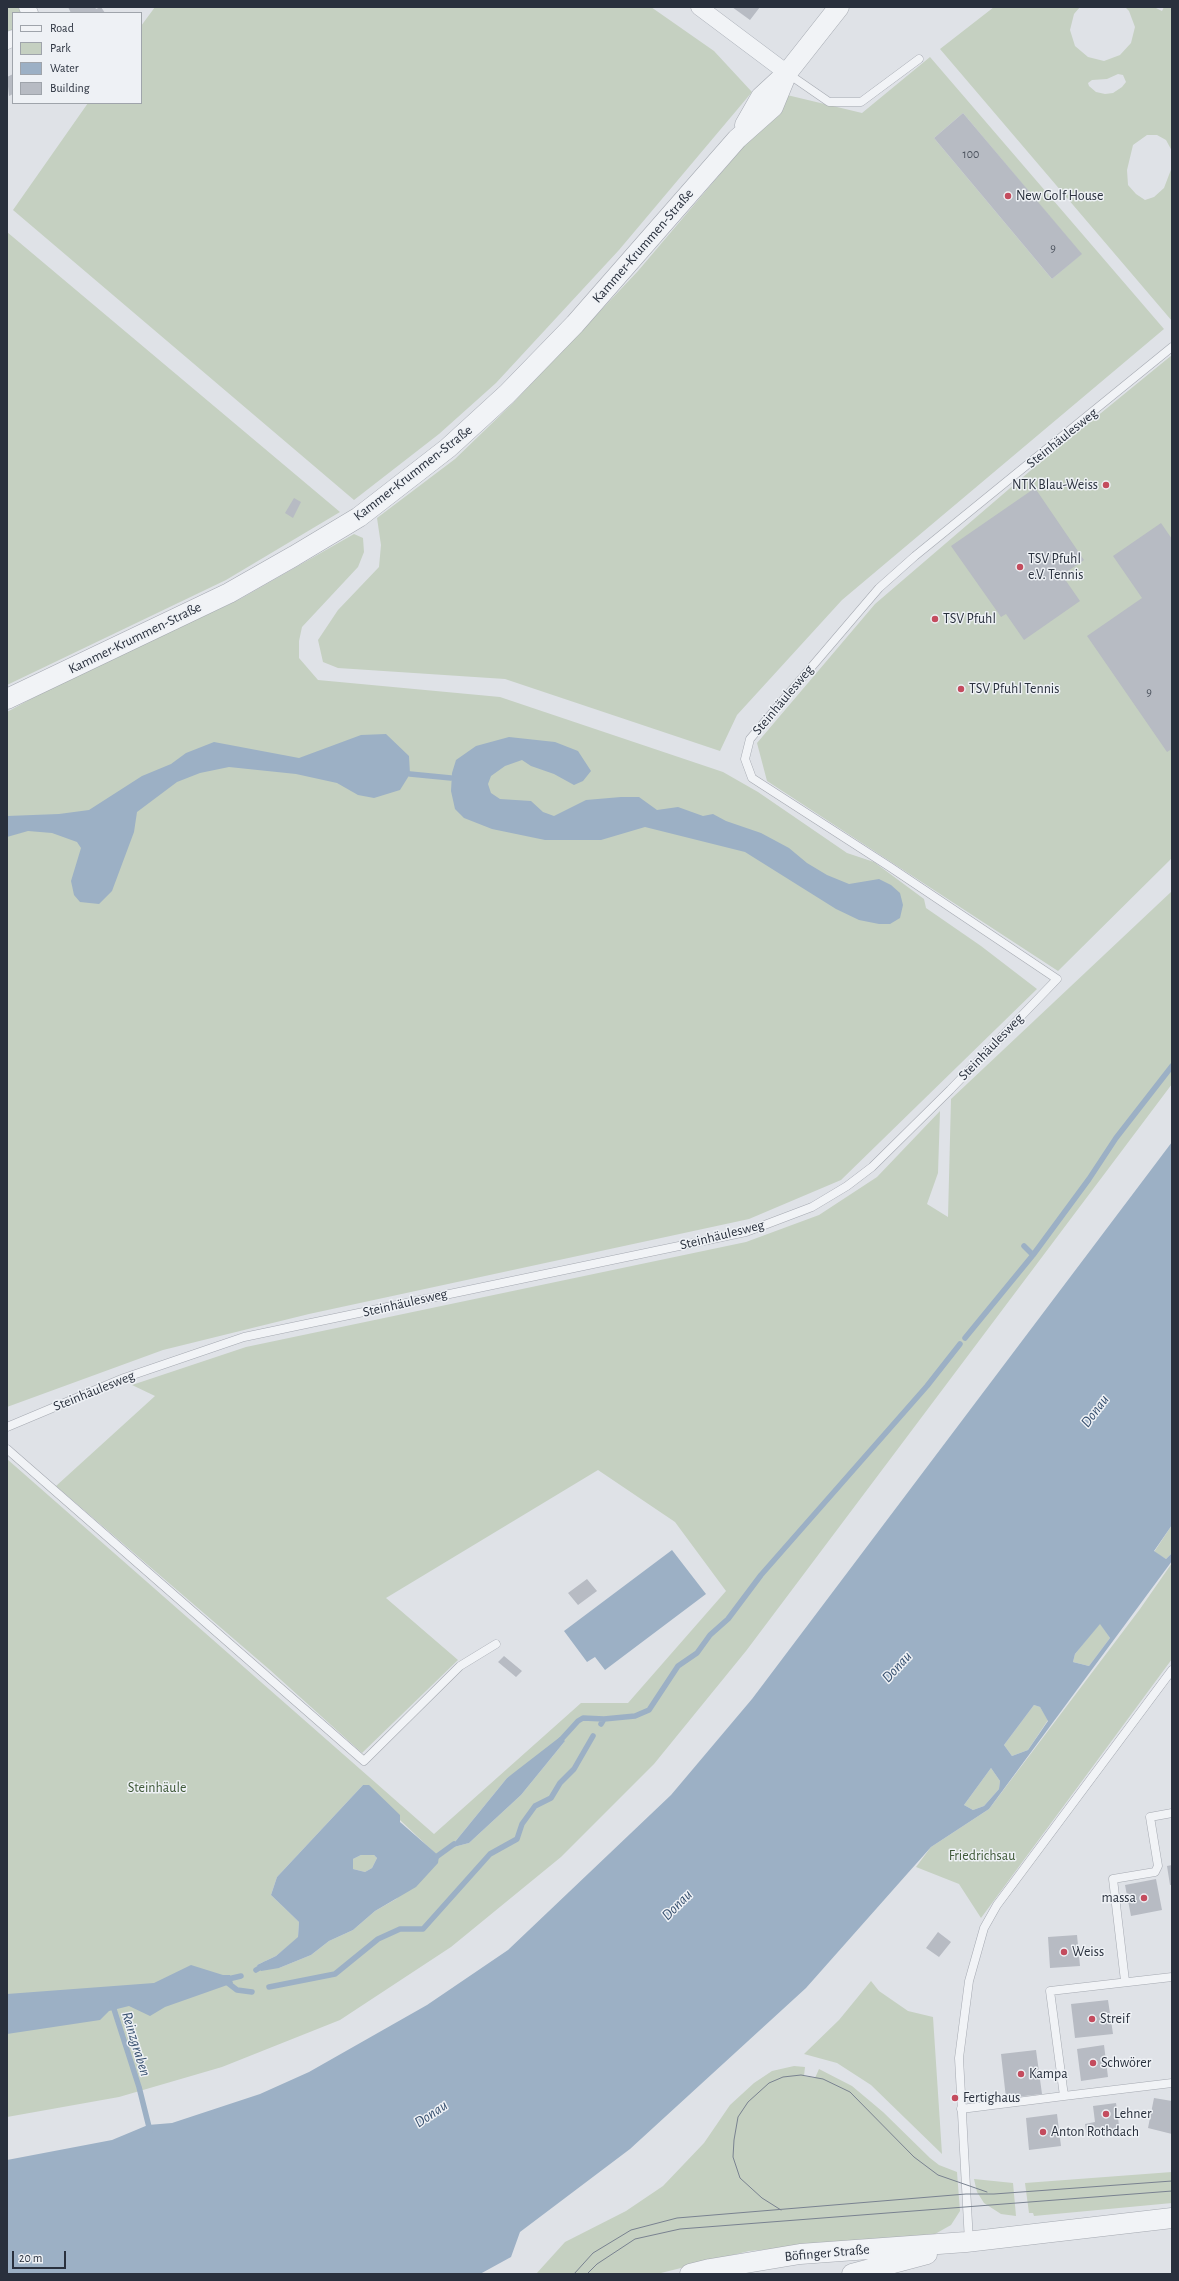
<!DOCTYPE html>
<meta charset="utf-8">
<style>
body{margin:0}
#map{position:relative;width:1179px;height:2281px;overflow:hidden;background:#dfe2e7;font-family:"Alegreya Sans",sans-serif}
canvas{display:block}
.frame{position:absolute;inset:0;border:8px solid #29303d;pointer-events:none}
.legend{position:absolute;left:12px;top:12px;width:130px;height:92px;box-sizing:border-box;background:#eef1f5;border:1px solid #9fa4ab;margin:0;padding:5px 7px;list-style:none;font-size:12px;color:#29303d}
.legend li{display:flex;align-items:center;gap:8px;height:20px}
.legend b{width:20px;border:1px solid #9fa4ab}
.scale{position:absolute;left:12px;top:2251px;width:54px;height:18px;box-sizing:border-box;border:2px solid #29303d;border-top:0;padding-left:5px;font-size:12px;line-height:14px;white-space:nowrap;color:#29303d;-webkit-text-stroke:3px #eef1f5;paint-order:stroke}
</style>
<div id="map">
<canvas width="1179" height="2281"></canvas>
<div class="frame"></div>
<ul class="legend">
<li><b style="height:5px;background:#f1f3f6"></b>Road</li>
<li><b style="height:11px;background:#c5d0c1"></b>Park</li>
<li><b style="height:11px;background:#9cb0c5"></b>Water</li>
<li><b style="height:11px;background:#b7bbc3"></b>Building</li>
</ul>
<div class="scale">20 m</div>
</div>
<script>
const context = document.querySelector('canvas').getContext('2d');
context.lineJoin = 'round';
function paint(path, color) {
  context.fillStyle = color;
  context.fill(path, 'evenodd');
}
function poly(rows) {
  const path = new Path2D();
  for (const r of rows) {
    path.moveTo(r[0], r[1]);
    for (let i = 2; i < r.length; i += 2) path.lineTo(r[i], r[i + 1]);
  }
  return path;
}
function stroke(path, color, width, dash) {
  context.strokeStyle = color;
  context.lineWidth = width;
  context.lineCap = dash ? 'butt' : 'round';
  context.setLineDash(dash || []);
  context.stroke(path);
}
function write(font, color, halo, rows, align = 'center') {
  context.font = font + ' "Alegreya Sans",sans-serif';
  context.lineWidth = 3;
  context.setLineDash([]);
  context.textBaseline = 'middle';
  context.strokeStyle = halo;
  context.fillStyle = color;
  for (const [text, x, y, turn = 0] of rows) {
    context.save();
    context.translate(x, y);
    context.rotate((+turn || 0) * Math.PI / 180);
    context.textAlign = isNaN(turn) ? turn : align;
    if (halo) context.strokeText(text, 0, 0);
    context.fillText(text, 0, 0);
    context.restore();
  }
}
paint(poly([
 [7,7,18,7,21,13,13,13,13,31,11,32,7,32],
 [155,7,651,7,714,51,752,92,619,250,496,383,439,434,354,500,13,210,88,103,141,103,141,26],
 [994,7,1080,7,1074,14,1070,30,1075,46,1088,57,1104,61,1120,55,1131,43,1135,27,1129,11,1125,7,1154,7,1162,11,1164,7,1172,7,1172,151,1166,140,1157,135,1147,135,1133,145,1127,170,1128,185,1136,194,1145,200,1154,197,1164,188,1172,167,1172,321,940,49],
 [1118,74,1123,75,1126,82,1122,87,1113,93,1105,94,1096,92,1089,86,1088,83,1092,80,1107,79],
 [930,57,1164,329,842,600,737,715,720,751,505,679,338,668,323,662,318,640,338,610,379,567,381,545,377,518,455,459,513,403,638,271,787,95,862,113],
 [963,113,1081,254,1052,279,934,138],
 [7,232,340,512,226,580,7,685],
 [1172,355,1172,858,1058,971,767,781,757,743,875,604,1030,471],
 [354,534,363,538,364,552,358,567,302,627,299,641,299,658,318,680,500,697,723,772,758,792,847,853,874,862,924,899,926,908,981,946,1037,989,841,1180,749,1219,309,1314,163,1350,7,1407,7,712,51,688,240,599],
 [1172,891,1172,1084,746,1651,654,1764,561,1857,451,1947,340,2020,222,2067,119,2097,7,2117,7,1459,434,1834,581,1703,628,1703,726,1591,675,1522,598,1470,386,1598,458,1660,362,1753,270,1670,56,1486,155,1396,132,1385,246,1347,746,1242,819,1215,877,1177,940,1111,938,1173,927,1204,948,1217,951,1099],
 [565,1741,521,1795,469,1843,450,1848,507,1778],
 [363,1785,438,1856,396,1899,375,1911,353,1930,329,1941,311,1955,279,1968,257,1965,276,1956,298,1938,299,1922,271,1895,277,1877],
 [1172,1525,1172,1553,1166,1559,1154,1552],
 [1172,1563,1172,1659,981,1918,959,1884,916,1867,931,1847,989,1809,1140,1609],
 [1100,1623,1110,1638,1089,1666,1073,1662,1075,1654],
 [1034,1705,1040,1707,1048,1720,1028,1750,1012,1756,1004,1745],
 [991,1768,1000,1781,999,1789,984,1806,973,1810,964,1805],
 [361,1855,374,1855,377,1858,372,1868,365,1872,353,1869,353,1859],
 [871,1981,879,1991,908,2011,933,2017,942,2154,871,2085,837,2063,804,2054,839,2020],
 [794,2066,805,2067,804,2076,815,2078,819,2069,852,2086,883,2112,930,2158,939,2165,957,2172,960,2211,951,2225,935,2234,749,2251,657,2274,536,2274,565,2242,626,2211,663,2186,704,2143,730,2105,754,2083,772,2071],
 [1172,2172,1172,2203,1034,2216,1033,2213,1029,2213,1025,2183],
 [974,2179,1013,2183,1016,2216,1001,2214,984,2203,977,2192]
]), '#c5d0c1');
paint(poly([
 [386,734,409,756,410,774,400,790,374,798,358,795,337,783,296,774,229,767,200,773,177,782,137,812,134,832,112,891,99,904,80,902,74,895,71,881,81,848,77,842,52,833,28,831,7,837,7,816,59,814,89,810,142,776,171,764,186,753,214,742,299,758,361,735],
 [509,737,555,742,578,751,591,771,583,781,574,785,554,774,531,766,522,760,505,766,491,776,488,784,491,793,500,799,531,801,543,812,554,816,586,800,621,797,639,797,657,810,678,807,703,816,713,814,726,821,761,833,789,848,807,863,827,875,849,884,879,879,891,885,900,893,903,905,900,918,890,924,879,924,859,920,836,909,745,852,645,827,601,840,545,840,492,829,464,818,455,809,451,791,452,773,456,760,476,746],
 [1172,1142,1172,1525,1154,1551,1166,1559,1172,1553,1172,1561,989,1809,931,1847,806,1988,630,2149,520,2232,511,2257,480,2274,7,2274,7,2160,112,2140,148,2125,172,2123,260,2094,309,2072,427,2005,508,1950,671,1795,752,1699],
 [1100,1624,1110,1638,1089,1666,1073,1662,1075,1654],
 [1034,1705,1040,1707,1048,1721,1028,1750,1012,1756,1004,1745],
 [991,1768,1000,1781,999,1789,984,1806,973,1810,964,1805],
 [672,1550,706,1594,605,1670,595,1657,587,1662,564,1631],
 [560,1737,565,1741,521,1795,469,1843,450,1848,507,1778],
 [363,1785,369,1785,400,1815,400,1822,439,1856,438,1863,416,1887,375,1911,353,1930,329,1941,311,1955,279,1968,261,1971,257,1965,276,1956,298,1937,299,1922,271,1895,277,1877],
 [361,1855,374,1855,377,1858,372,1868,365,1872,353,1869,353,1859],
 [191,1965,223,1975,230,1975,233,1983,165,2007,150,2016,129,2006,109,2011,100,2020,7,2034,7,1994,154,1983]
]), '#9cb0c5');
stroke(poly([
 [410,774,451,778],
 [1024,1246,1033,1255],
 [965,1338,1033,1255,1089,1179,1116,1138,1172,1066],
 [601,1724,604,1719,635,1716,649,1710,678,1666,697,1653,710,1635,728,1619,761,1575,927,1386,960,1344],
 [558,1743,578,1721,583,1718,604,1719],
 [432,1860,454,1844],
 [256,1970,266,1964],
 [224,1980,237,1990,252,1992],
 [224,1980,241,1976],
 [269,1987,335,1974,378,1939,400,1929,423,1929,490,1854,517,1839,522,1824,535,1806,551,1798,560,1783,574,1769,593,1736],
 [112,2003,139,2087,150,2131]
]), '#9cb0c5', 5.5);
paint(poly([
 [68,7,95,7,96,9,101,7,105,13,71,13],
 [732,7,760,7,750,20],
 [13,74,13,94,9,96,7,77],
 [963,113,1082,254,1052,279,934,138],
 [1035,488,1084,560,1062,575,1080,601,1024,640,1006,614,1001,617,951,546],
 [294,498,301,502,293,518,285,513],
 [1161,523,1172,539,1172,749,1167,752,1087,636,1142,598,1113,556],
 [587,1579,597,1591,578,1605,568,1593],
 [504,1656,522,1671,516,1677,498,1662],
 [1172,1865,1172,1885,1170,1885,1167,1866],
 [1156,1879,1162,1910,1131,1916,1125,1885],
 [938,1932,951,1942,939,1957,926,1948],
 [1077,1935,1080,1966,1050,1968,1048,1937],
 [1108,2000,1113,2034,1075,2038,1071,2004],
 [1104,2045,1108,2077,1081,2081,1077,2049],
 [1036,2050,1042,2094,1006,2098,1001,2054],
 [1154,2098,1172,2101,1172,2134,1148,2128],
 [1116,2103,1120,2133,1087,2137,1085,2124,1095,2122,1093,2106],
 [1057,2114,1061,2146,1029,2150,1026,2118]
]), '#b7bbc3');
const service = poly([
 [787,73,829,102,861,102,919,59],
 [7,1427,124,1378,244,1337,746,1232,812,1207,847,1186,872,1167,950,1090,1057,979,890,867,752,778,745,759,750,739,879,588,915,556,1172,347],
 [7,1449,364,1761,460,1666,496,1644],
 [1172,1977,1050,1991,1064,2096,1172,2083],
 [1125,1981,1113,1879,1155,1872,1158,1866,1150,1817,1172,1813],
 [961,2109,1064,2096],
 [969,2242,959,2058,969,1981,984,1928,997,1905,1172,1670]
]);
const minor = poly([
 [27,7,30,13],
 [699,7,787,73],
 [7,41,13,38]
]);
const tertiary = poly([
 [745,125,761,97,787,73,839,7],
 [7,699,229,593,294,556,359,517,448,448,507,394,575,324,737,139,773,107,787,73],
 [690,2274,710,2269,800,2254,966,2242,1172,2218],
 [852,2274,927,2254]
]);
stroke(service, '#a5a9b1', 9);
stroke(minor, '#a5a9b1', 17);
stroke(tertiary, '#a5a9b1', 21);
stroke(service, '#f1f3f6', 8);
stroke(minor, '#f1f3f6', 16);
stroke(tertiary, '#f1f3f6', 20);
stroke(poly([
 [781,2210,762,2198,740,2178,733,2157,734,2140,738,2117,748,2102,769,2083,783,2077,801,2075,823,2079,850,2092,914,2157,938,2175,987,2192],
 [574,2274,593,2253,631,2230,677,2218,966,2194,994,2194,1172,2181],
 [587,2274,597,2264,635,2239,680,2229,1172,2191]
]), '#798290', 1);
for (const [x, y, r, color] of [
 [1008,196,4,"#c44c5e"],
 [1106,485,4,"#c44c5e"],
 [1020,567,4,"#c44c5e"],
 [935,619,4,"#c44c5e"],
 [961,689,4,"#c44c5e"],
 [1144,1898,4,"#c44c5e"],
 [1064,1952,4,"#c44c5e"],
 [1092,2019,4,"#c44c5e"],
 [1093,2063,4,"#c44c5e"],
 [1021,2074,4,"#c44c5e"],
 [955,2098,4,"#c44c5e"],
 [1106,2114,4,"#c44c5e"],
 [1043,2132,4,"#c44c5e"]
]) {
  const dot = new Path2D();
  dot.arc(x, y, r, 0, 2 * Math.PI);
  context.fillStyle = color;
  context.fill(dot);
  stroke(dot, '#eef1f5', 1.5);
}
write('12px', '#4c535e', null, [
 ["100",971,154],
 ["9",1053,248],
 ["9",1149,692]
]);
write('14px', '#29303d', '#eef1f5', [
 ["New Golf House",1016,196],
 ["NTK Blau-Weiss",1098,485,"right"],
 ["TSV Pfuhl",1028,559],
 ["e.V. Tennis",1028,575],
 ["TSV Pfuhl",943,619],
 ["TSV Pfuhl Tennis",969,689],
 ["massa",1136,1898,"right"],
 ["Weiss",1072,1952],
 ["Streif",1100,2019],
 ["Schwörer",1101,2063],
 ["Kampa",1029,2074],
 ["Fertighaus",963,2098],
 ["Lehner",1114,2114],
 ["Anton Rothdach",1051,2132]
], 'left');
write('14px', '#29303d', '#eef1f5', [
 ["Kammer-Krummen-Straße",643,246,-49],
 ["Steinhäulesweg",1062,438,-39],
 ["Kammer-Krummen-Straße",413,473,-38],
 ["Kammer-Krummen-Straße",135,638,-26],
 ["Steinhäulesweg",783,700,-50],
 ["Steinhäulesweg",991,1047,-46],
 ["Steinhäulesweg",722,1235,-14],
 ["Steinhäulesweg",405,1303,-13],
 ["Steinhäulesweg",94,1391,-22],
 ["Böfinger Straße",827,2253,-5]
]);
write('14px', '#3e5837', '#eef1f5', [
 ["Steinhäule",157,1788],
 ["Friedrichsau",982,1856]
]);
write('italic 15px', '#364f6e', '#eef1f5', [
 ["Donau",1095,1411,-53],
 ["Donau",897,1667,-47],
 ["Donau",677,1905,-45],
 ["Reinzgraben",136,2044,73],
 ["Donau",431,2114,-34]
]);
</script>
